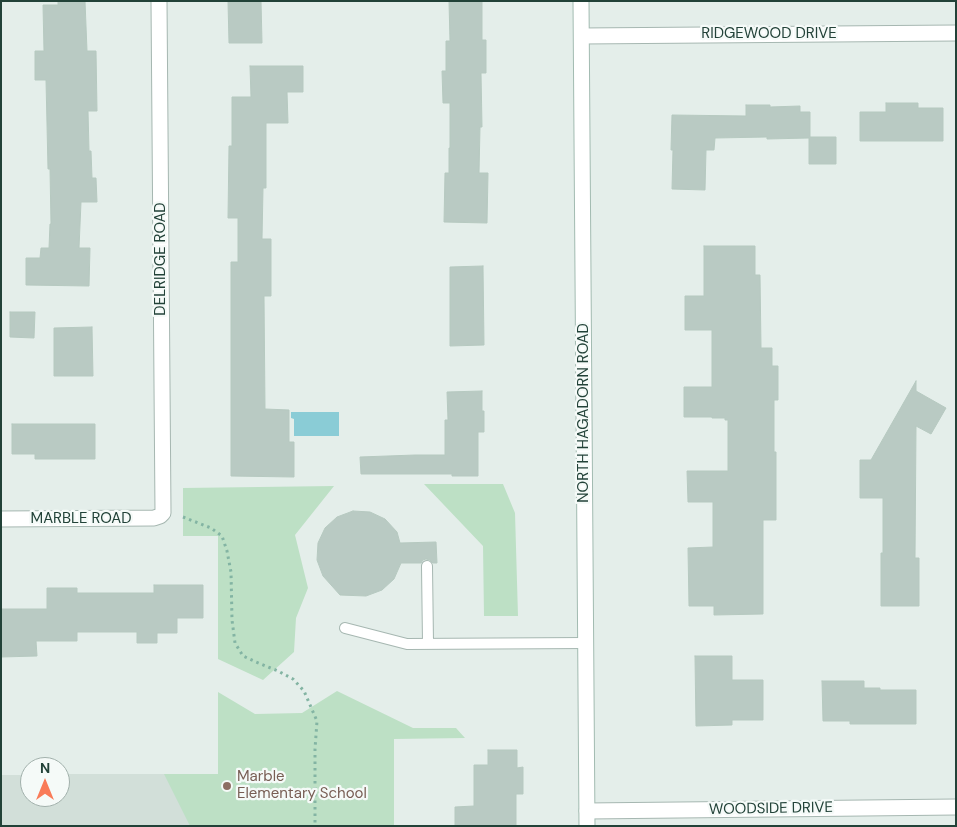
<!DOCTYPE html>
<style>
body{margin:0}
#map{position:relative;width:957px;height:827px;overflow:hidden;background:#e4eeea;font-family:"DM Sans",sans-serif}
canvas{display:block}
.frame{position:absolute;inset:0;border:2px solid #224238;pointer-events:none}
.north{position:absolute;left:20px;top:757px;width:50px;height:50px;box-sizing:border-box;background:#f5faf8;border:1px solid #a1b0ab;border-radius:50%;rotate:0deg;font-size:14px;font-weight:700;line-height:20px;text-align:center;color:#224238}
.north::after{content:'';display:block;margin:auto;width:18px;height:22px;background:#f97b58;clip-path:polygon(50% 0,100% 100%,50% 72%,0 100%)}
</style>
<div id="map">
<canvas width="957" height="827"></canvas>
<div class="frame"></div>
<div class="north">N</div>
</div>
<script>
const context = document.querySelector('canvas').getContext('2d');
context.lineJoin = 'round';
function paint(path, color) {
  context.fillStyle = color;
  context.fill(path, 'evenodd');
}
function poly(rows) {
  const path = new Path2D();
  for (const r of rows) {
    path.moveTo(r[0], r[1]);
    for (let i = 2; i < r.length; i += 2) path.lineTo(r[i], r[i + 1]);
  }
  return path;
}
function stroke(path, color, width, dash) {
  context.strokeStyle = color;
  context.lineWidth = width;
  context.lineCap = dash ? 'butt' : 'round';
  context.setLineDash(dash || []);
  context.stroke(path);
}
function write(font, color, halo, rows, align = 'center') {
  context.font = font + ' "DM Sans",sans-serif';
  context.lineWidth = 4.5;
  context.setLineDash([]);
  context.textBaseline = 'middle';
  context.strokeStyle = halo;
  context.fillStyle = color;
  for (const [text, x, y, turn = 0] of rows) {
    context.save();
    context.translate(x, y);
    context.rotate((+turn || 0) * Math.PI / 180);
    context.textAlign = isNaN(turn) ? turn : align;
    if (halo) context.strokeText(text, 0, 0);
    context.fillText(text, 0, 0);
    context.restore();
  }
}
paint(poly([
 [218,739,394,826,1,826,1,775,30,775,30,797,60,797,60,774,218,774]
]), '#d2dfd9');
paint(poly([
 [424,484,503,484,515,513,518,616,484,616,483,546],
 [334,486,295,535,308,588,296,618,294,652,263,680,218,659,218,536,183,536,183,488],
 [337,691,413,728,456,728,465,738,394,739,394,826,190,826,164,774,218,774,218,692,255,714,302,713]
]), '#bde0c5');
paint(poly([
 [291,412,339,412,339,436,294,436,294,419,291,418]
]), '#8accd6');
const building = poly([
 [58,1,85,1,87,51,96,51,97,111,88,111,89,151,91,151,92,178,96,178,97,202,81,202,79,248,90,248,89,286,26,285,26,258,40,258,41,248,49,248,50,224,51,224,50,169,48,169,46,80,35,80,35,51,44,51,43,5,58,5,58,1],
 [228,1,261,1,262,43,229,43,228,1],
 [449,1,482,1,482,40,486,40,486,73,481,73,482,127,480,127,479,173,488,173,487,223,444,222,445,173,449,173,449,148,450,148,450,103,443,103,442,71,446,71,446,41,450,41,449,1],
 [250,66,303,66,303,92,287,92,288,123,266,123,266,188,263,188,262,239,271,239,271,296,264,296,265,409,289,410,289,442,294,442,294,477,231,476,231,262,238,262,238,218,228,218,229,146,232,146,232,97,251,97,250,66],
 [886,103,918,103,918,108,943,108,943,141,860,141,860,112,886,112,886,103],
 [746,105,770,105,770,107,800,106,800,112,810,112,810,137,836,137,836,164,809,164,809,138,767,139,767,137,715,138,714,150,706,150,705,190,672,189,673,150,671,150,672,115,746,116,746,105],
 [704,246,755,246,755,275,760,275,761,348,772,348,772,366,778,366,778,400,774,400,774,452,776,452,776,520,763,520,763,614,714,615,714,606,689,606,688,548,713,547,713,502,688,502,687,471,728,471,728,420,725,420,725,418,712,418,712,417,684,417,684,387,712,387,712,330,685,330,685,296,704,296,704,246],
 [483,266,484,345,450,346,450,267,483,266],
 [10,312,35,312,34,338,10,337,10,312],
 [92,327,93,376,54,376,54,328,92,327],
 [916,381,916,391,946,408,931,434,916,426,915,558,919,558,919,606,881,606,881,553,883,553,883,498,860,498,860,460,871,460,916,381],
 [482,391,482,411,484,411,484,432,478,432,478,476,452,476,452,474,361,474,360,457,415,455,445,455,445,420,448,420,447,392,482,391],
 [12,424,95,424,95,459,35,459,35,454,12,454,12,424],
 [353,511,370,512,385,519,397,532,400,543,436,542,437,563,433,563,430,560,426,559,423,560,421,563,401,563,394,579,382,590,366,596,340,595,323,576,317,560,318,543,325,528,337,517,353,511],
 [154,585,203,585,203,618,177,618,177,633,157,633,157,643,137,643,137,632,77,632,77,641,36,641,37,656,1,657,1,609,47,609,47,588,77,588,77,593,154,593,154,585],
 [695,656,732,656,732,680,763,680,763,720,732,720,732,725,696,726,695,656],
 [822,681,864,681,864,688,880,688,880,690,916,690,916,724,850,724,850,721,823,721,822,681],
 [488,750,517,750,517,768,523,767,523,794,516,794,516,826,455,826,455,807,474,806,474,765,488,765,488,750]
]);
paint(building, '#b9cac3');
stroke(building, '#b6c9c0', 1);
const lane = poly([
 [427,566,428,643],
 [345,628,407,644,586,643]
]);
const street = poly([
 [582,36,956,33],
 [1,519,154,518,160,516,163,513,159,1],
 [587,811,956,807]
]);
const secondary = poly([
 [581,1,587,826]
]);
stroke(lane, '#a6b7b1', 12);
stroke(street, '#a6b7b1', 17);
stroke(secondary, '#a2bbb1', 17);
stroke(poly([
 [183,517,211,528,222,536,227,551,231,572,232,620,235,643,243,656,256,662,278,671,293,679,304,691,317,721,315,749,315,826]
]), '#83b4a3', 3, [2.5, 4]);
stroke(lane, '#fff', 10);
stroke(street, '#fff', 15);
stroke(secondary, '#fff', 15);
for (const [x, y, r, color] of [
 [227,786,5,"#8d6e63"]
]) {
  const dot = new Path2D();
  dot.arc(x, y, r, 0, 2 * Math.PI);
  context.fillStyle = color;
  context.fill(dot);
  stroke(dot, '#f5faf8', 2);
}
write('15px', '#224238', '#f5faf8', [
 ["RIDGEWOOD DRIVE",769,34],
 ["DELRIDGE ROAD",161,259,-90],
 ["NORTH HAGADORN ROAD",584,413,-90],
 ["MARBLE ROAD",81,519],
 ["WOODSIDE DRIVE",771,809,-1]
]);
write('15px', '#785e54', '#f5faf8', [
 ["Marble",237,777],
 ["Elementary School",237,794]
], 'left');
</script>
